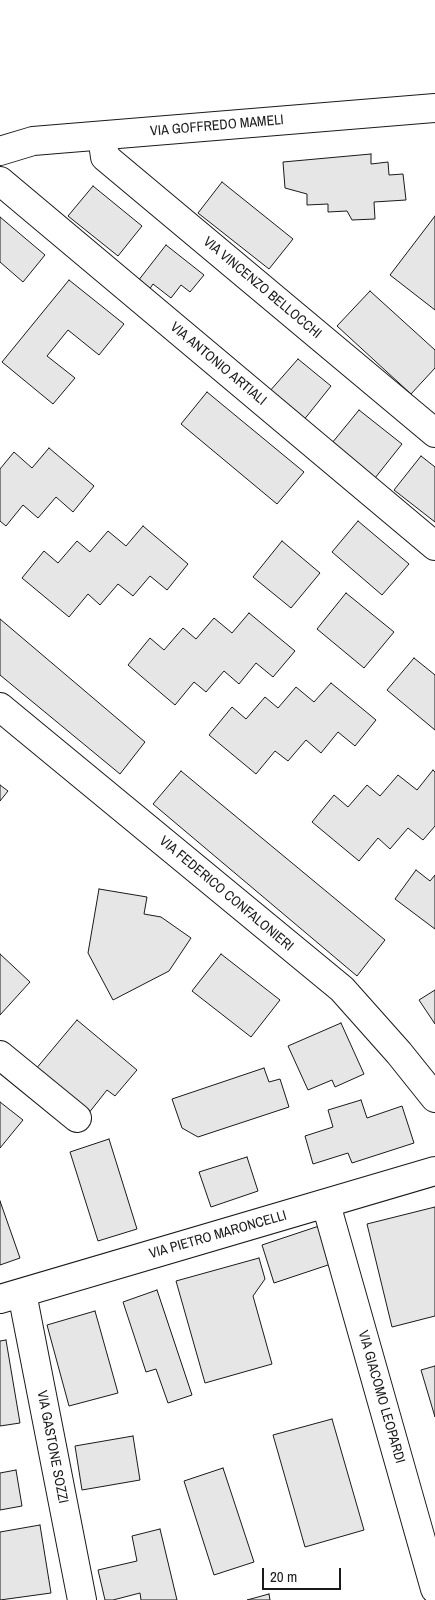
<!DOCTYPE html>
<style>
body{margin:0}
#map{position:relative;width:435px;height:1600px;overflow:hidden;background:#fff;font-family:"Archivo Narrow",sans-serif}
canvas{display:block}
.scale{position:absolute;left:262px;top:1568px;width:79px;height:22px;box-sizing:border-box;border:2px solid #1a1a1a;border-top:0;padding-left:6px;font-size:15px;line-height:18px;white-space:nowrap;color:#1a1a1a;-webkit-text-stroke:4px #fff;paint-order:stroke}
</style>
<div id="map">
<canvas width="435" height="1600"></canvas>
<div class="scale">20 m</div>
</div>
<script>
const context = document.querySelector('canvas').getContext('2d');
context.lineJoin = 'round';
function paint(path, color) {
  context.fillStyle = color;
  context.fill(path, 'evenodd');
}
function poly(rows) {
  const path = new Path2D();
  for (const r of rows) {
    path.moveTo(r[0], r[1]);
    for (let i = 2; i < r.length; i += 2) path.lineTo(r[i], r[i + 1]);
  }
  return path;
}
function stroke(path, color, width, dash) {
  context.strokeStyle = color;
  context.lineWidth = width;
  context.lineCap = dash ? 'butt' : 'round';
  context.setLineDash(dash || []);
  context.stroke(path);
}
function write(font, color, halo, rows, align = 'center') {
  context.font = font + ' "Archivo Narrow",sans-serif';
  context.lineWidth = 4;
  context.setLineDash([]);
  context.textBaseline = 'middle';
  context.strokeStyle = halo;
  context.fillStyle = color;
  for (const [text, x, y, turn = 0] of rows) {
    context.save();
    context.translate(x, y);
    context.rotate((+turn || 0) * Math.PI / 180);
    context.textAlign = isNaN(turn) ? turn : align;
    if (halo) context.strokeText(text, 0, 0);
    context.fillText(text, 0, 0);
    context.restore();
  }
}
const building = poly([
 [371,154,371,164,388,162,389,175,403,174,406,200,374,202,375,219,352,220,347,211,328,212,328,204,307,205,307,194,285,188,283,162,371,154],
 [222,182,293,239,269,269,198,213,222,182],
 [93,186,142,226,118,256,68,216,93,186],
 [435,216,435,310,390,275,435,216],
 [0,217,45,255,23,282,0,262,0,217],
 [166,245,204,275,190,292,181,285,171,298,153,284,149,290,138,281,166,245],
 [69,280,124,324,99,355,68,330,47,356,75,378,53,404,2,362,69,280],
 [370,291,435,350,435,368,411,394,337,326,370,291],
 [298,359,331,386,303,421,269,392,298,359],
 [207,392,304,472,277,504,181,424,207,392],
 [359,410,402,444,375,478,332,443,359,410],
 [49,448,94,486,73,512,56,497,38,518,23,505,6,526,0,521,0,469,14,452,32,468,49,448],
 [421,456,435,467,435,522,394,490,421,456],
 [358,521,409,564,382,595,332,552,358,521],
 [143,526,188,564,167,590,150,576,133,596,118,584,100,605,88,594,69,617,22,578,44,551,58,563,77,541,90,552,108,531,126,546,143,526],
 [282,541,320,573,291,608,253,577,282,541],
 [346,593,394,632,364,668,317,629,346,593],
 [249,613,295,651,273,677,256,663,239,684,224,671,206,692,194,682,175,705,128,665,150,638,164,650,183,628,196,639,214,618,232,633,249,613],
 [0,619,145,742,120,774,0,675,0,619],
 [414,658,435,675,435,730,387,690,414,658],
 [331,683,376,720,355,746,338,732,321,753,306,740,288,761,275,751,256,774,209,735,232,707,246,719,265,697,278,708,296,687,314,702,331,683],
 [433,770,435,772,435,826,423,840,408,828,390,849,378,838,359,861,312,822,334,795,348,807,367,785,380,796,398,775,417,790,433,770],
 [181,771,385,940,357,976,153,804,181,771],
 [0,785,8,791,0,801,0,785],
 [416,870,430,881,435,875,435,929,395,899,416,870],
 [99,889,147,897,144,914,161,917,191,938,169,971,113,1000,88,953,99,889],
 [0,954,30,982,0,1015,0,954],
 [221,954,280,1000,251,1037,192,991,221,954],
 [435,990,435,1024,419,1000,435,990],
 [77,1020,137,1070,115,1096,107,1090,88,1114,35,1070,77,1020],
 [341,1023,364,1074,335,1087,332,1080,308,1090,288,1046,341,1023],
 [264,1068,269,1082,280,1079,289,1107,198,1137,182,1128,172,1099,264,1068],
 [361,1100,367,1118,402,1106,414,1143,352,1163,348,1153,313,1164,305,1136,333,1127,328,1110,361,1100],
 [0,1102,23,1120,0,1148,0,1102],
 [109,1139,137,1229,98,1241,70,1152,109,1139],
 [247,1157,258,1191,211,1207,199,1172,247,1157],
 [0,1201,20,1258,0,1265,0,1201],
 [435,1207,435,1316,392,1327,367,1224,435,1207],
 [319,1226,331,1264,274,1283,262,1245,319,1226],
 [259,1258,265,1279,253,1296,272,1364,205,1383,176,1281,259,1258],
 [157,1290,192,1395,168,1403,156,1369,146,1372,123,1302,157,1290],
 [95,1311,118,1393,69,1406,47,1325,95,1311],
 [6,1340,20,1423,0,1426,0,1341,6,1340],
 [435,1366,435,1417,421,1370,435,1366],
 [332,1419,364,1530,305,1547,273,1435,332,1419],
 [133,1436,140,1480,82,1490,75,1446,133,1436],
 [223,1468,254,1562,214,1575,184,1481,223,1468],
 [16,1470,22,1506,0,1510,0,1473,16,1470],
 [40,1525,51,1593,0,1600,0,1532,40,1525],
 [160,1529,177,1600,141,1600,140,1593,113,1600,105,1600,98,1570,137,1561,132,1536,160,1529],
 [269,1594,270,1600,247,1600,269,1594]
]);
paint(building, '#e6e6e6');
stroke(building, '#1a1a1a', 1);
const minor = poly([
 [102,136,105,157,435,433],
 [0,151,33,141,435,108],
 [0,181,435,546],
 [0,707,342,989,399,1053,435,1098],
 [0,1055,77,1118],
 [326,1204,435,1589],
 [22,1293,82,1600],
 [0,1299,435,1171]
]);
stroke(minor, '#1a1a1a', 30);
stroke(minor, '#fff', 28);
write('14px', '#1a1a1a', '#fff', [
 ["VIA GOFFREDO MAMELI",217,126,-5],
 ["VIA VINCENZO BELLOCCHI",262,288,40],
 ["VIA ANTONIO ARTIALI",218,364,40],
 ["VIA FEDERICO CONFALONIERI",226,894,40],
 ["VIA PIETRO MARONCELLI",218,1235,-16],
 ["VIA GIACOMO LEOPARDI",381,1397,74],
 ["VIA GASTONE SOZZI",52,1447,79]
]);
</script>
